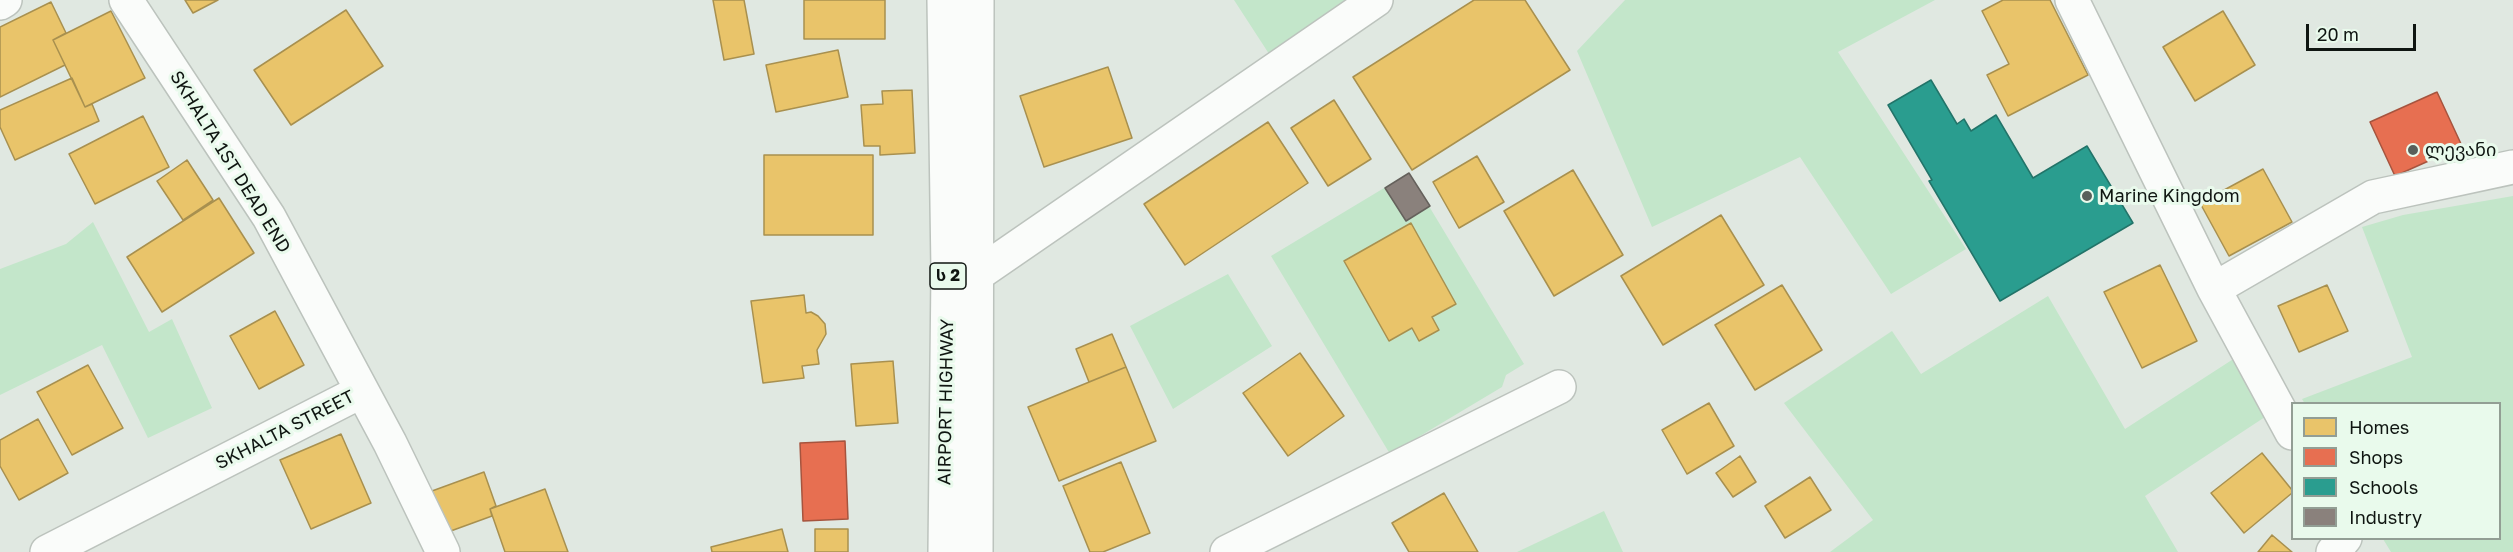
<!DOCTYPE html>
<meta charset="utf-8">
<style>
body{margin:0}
#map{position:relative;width:2513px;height:552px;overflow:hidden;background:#e0e8e1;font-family:"Golos Text",sans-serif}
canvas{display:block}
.legend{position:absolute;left:2291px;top:402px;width:210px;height:138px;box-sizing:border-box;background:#e9faec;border:2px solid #929e94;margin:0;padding:8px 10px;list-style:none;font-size:18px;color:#0f1511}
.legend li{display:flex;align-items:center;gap:12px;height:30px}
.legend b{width:30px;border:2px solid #929e94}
.scale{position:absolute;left:2306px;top:24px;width:110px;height:27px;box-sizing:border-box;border:3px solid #0f1511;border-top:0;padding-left:8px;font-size:18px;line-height:21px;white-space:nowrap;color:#0f1511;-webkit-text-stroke:4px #e9faec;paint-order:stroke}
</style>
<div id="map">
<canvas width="2513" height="552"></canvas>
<ul class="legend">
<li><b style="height:16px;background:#e9c46a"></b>Homes</li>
<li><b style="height:16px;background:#e76f51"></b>Shops</li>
<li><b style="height:16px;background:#2a9d8f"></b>Schools</li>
<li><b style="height:16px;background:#8a817c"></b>Industry</li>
</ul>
<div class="scale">20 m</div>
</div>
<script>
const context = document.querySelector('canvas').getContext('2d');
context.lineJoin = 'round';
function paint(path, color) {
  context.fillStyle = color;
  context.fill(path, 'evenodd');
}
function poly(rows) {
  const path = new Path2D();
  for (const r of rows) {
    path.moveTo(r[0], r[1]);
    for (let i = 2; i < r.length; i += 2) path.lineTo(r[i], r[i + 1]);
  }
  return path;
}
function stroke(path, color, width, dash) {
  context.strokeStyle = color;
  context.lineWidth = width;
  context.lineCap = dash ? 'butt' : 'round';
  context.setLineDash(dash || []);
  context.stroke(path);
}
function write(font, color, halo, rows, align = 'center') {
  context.font = font + ' "Golos Text","Noto Sans Georgian",sans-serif';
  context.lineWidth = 6;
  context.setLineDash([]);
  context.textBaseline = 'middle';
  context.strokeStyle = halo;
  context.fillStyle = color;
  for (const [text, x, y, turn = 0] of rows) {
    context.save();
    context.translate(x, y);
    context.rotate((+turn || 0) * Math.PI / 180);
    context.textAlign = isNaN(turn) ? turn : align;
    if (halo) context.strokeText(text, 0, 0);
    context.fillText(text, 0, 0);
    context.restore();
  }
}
paint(poly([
 [1234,0,1359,0,1273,60],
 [1625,0,1935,0,1838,52,1966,249,1891,294,1800,157,1652,227,1577,51],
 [1409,173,1524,364,1506,375,1502,387,1390,454,1271,256],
 [2513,196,2513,552,2391,552,2383,539,2500,538,2500,404,2305,404,2302,399,2412,357,2362,227,2403,215],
 [93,222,149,332,172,319,212,408,148,438,102,345,0,395,0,269,66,244],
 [1228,274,1272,346,1173,409,1130,326],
 [2048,296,2125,429,2238,356,2268,415,2145,496,2178,552,1830,552,1873,520,1784,403,1892,331,1921,374],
 [1604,511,1623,552,1517,552]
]), '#c3e6ca');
const homes = poly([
 [185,0,218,0,193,13,185,0],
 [713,0,744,0,754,54,724,60,713,0],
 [804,0,885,0,885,39,804,39,804,0],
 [1474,0,1525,0,1570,70,1412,170,1353,77,1474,0],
 [2003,0,2050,0,2088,75,2008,116,1987,75,2009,64,1982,11,2003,0],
 [51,2,66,33,53,40,65,65,0,97,0,27,51,2],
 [346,10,383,66,291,125,254,70,346,10],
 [111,11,145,78,85,107,53,40,111,11],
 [2223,11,2255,65,2195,101,2163,47,2223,11],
 [838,50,848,97,776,112,766,65,838,50],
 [1108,67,1132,138,1044,167,1020,96,1108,67],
 [72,78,85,107,92,104,99,121,15,160,0,127,0,110,72,78],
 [912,90,915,153,880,155,880,146,864,146,861,105,883,104,882,91,912,90],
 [1334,100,1371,159,1328,186,1291,128,1334,100],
 [143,116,169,167,95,204,69,154,143,116],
 [1268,122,1308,183,1185,265,1144,204,1268,122],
 [764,155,873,155,873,235,764,235,764,155],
 [1477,156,1504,202,1459,228,1433,182,1477,156],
 [187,160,213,200,183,220,157,181,187,160],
 [2263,169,2292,222,2229,256,2200,203,2263,169],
 [1573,170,1623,255,1554,296,1504,211,1573,170],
 [219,198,254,253,162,312,127,257,219,198],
 [1721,215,1764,285,1663,345,1621,276,1721,215],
 [1411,223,1456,304,1432,317,1439,330,1419,341,1412,328,1389,341,1344,261,1411,223],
 [2160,265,2197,341,2142,368,2104,292,2160,265],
 [1782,285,1822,350,1755,390,1715,325,1782,285],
 [2327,285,2348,331,2299,352,2278,306,2327,285],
 [804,295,806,313,811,312,818,316,825,324,826,334,817,350,819,364,802,366,804,378,763,383,751,301,804,295],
 [275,311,304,365,259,389,230,336,275,311],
 [1112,334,1126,367,1089,382,1076,349,1112,334],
 [1300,353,1344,416,1288,456,1243,393,1300,353],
 [893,361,898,423,856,426,851,364,893,361],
 [88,365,123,428,72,455,37,392,88,365],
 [1126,367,1156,441,1059,481,1028,407,1126,367],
 [1709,403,1734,446,1687,474,1662,430,1709,403],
 [38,419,68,473,19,500,0,466,0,440,38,419],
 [341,434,371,503,311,529,280,460,341,434],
 [2262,453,2292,490,2292,493,2244,533,2211,493,2262,453],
 [1740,456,1756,482,1733,497,1716,473,1740,456],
 [1121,462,1150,533,1103,552,1090,552,1063,486,1121,462],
 [484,472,496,506,490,509,492,516,448,532,432,491,484,472],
 [1810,477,1831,510,1785,538,1765,506,1810,477],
 [545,489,568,552,505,552,490,509,545,489],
 [1444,493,1478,552,1409,552,1392,523,1444,493],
 [782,529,788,552,712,552,711,547,782,529],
 [815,529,848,529,848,552,815,552,815,529],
 [2272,535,2292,552,2258,552,2272,535]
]);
paint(homes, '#e9c46a');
stroke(homes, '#a8904f', 1.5);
const shops = poly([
 [2437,92,2462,146,2395,176,2370,122,2437,92],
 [845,441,848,519,803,521,800,443,845,441]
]);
paint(shops, '#e76f51');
stroke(shops, '#a6543e', 1.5);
const schools = poly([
 [1931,80,1957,124,1964,119,1971,131,1996,115,2033,178,2087,146,2133,223,2000,301,1929,181,1932,180,1888,105,1931,80]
]);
paint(schools, '#2a9d8f');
stroke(schools, '#227469', 1.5);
const industry = poly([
 [1409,173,1430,206,1406,221,1385,188,1409,173]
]);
paint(industry, '#8a817c');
stroke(industry, '#65615c', 1.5);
const minor = poly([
 [126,0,269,217,390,443,443,552],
 [2072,0,2214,289,2292,433],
 [0,3,5,0],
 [978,274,1376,0],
 [2214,289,2373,197,2513,167],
 [47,552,362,391],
 [1227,552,1559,387],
 [2333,552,2345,538]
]);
const highway = poly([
 [944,0,948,271,945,552],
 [976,552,977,0]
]);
stroke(minor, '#bcc3bd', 36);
stroke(highway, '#bcc3bd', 36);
stroke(minor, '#fafcfa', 33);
stroke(highway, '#fafcfa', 33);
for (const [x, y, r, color] of [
 [2413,150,6,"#585f5a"],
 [2087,196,6,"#585f5a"]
]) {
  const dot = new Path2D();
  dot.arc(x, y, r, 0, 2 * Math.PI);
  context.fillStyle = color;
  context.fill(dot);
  stroke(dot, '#e9faec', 2);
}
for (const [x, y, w] of [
 [948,276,36]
]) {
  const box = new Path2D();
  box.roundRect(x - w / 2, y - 13, w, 26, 4.5);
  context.fillStyle = '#e9faec';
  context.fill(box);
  stroke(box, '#0f1511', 1.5);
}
write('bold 16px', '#0f1511', null, [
 ["ს 2",948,276]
]);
write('18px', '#0f1511', '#e9faec', [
 ["ლევანი",2425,150],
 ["Marine Kingdom",2099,196]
], 'left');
write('18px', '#0f1511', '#e9faec', [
 ["SKHALTA 1ST DEAD END",230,162,58],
 ["AIRPORT HIGHWAY",946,402,-89],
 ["SKHALTA STREET",285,430,-27]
]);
</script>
